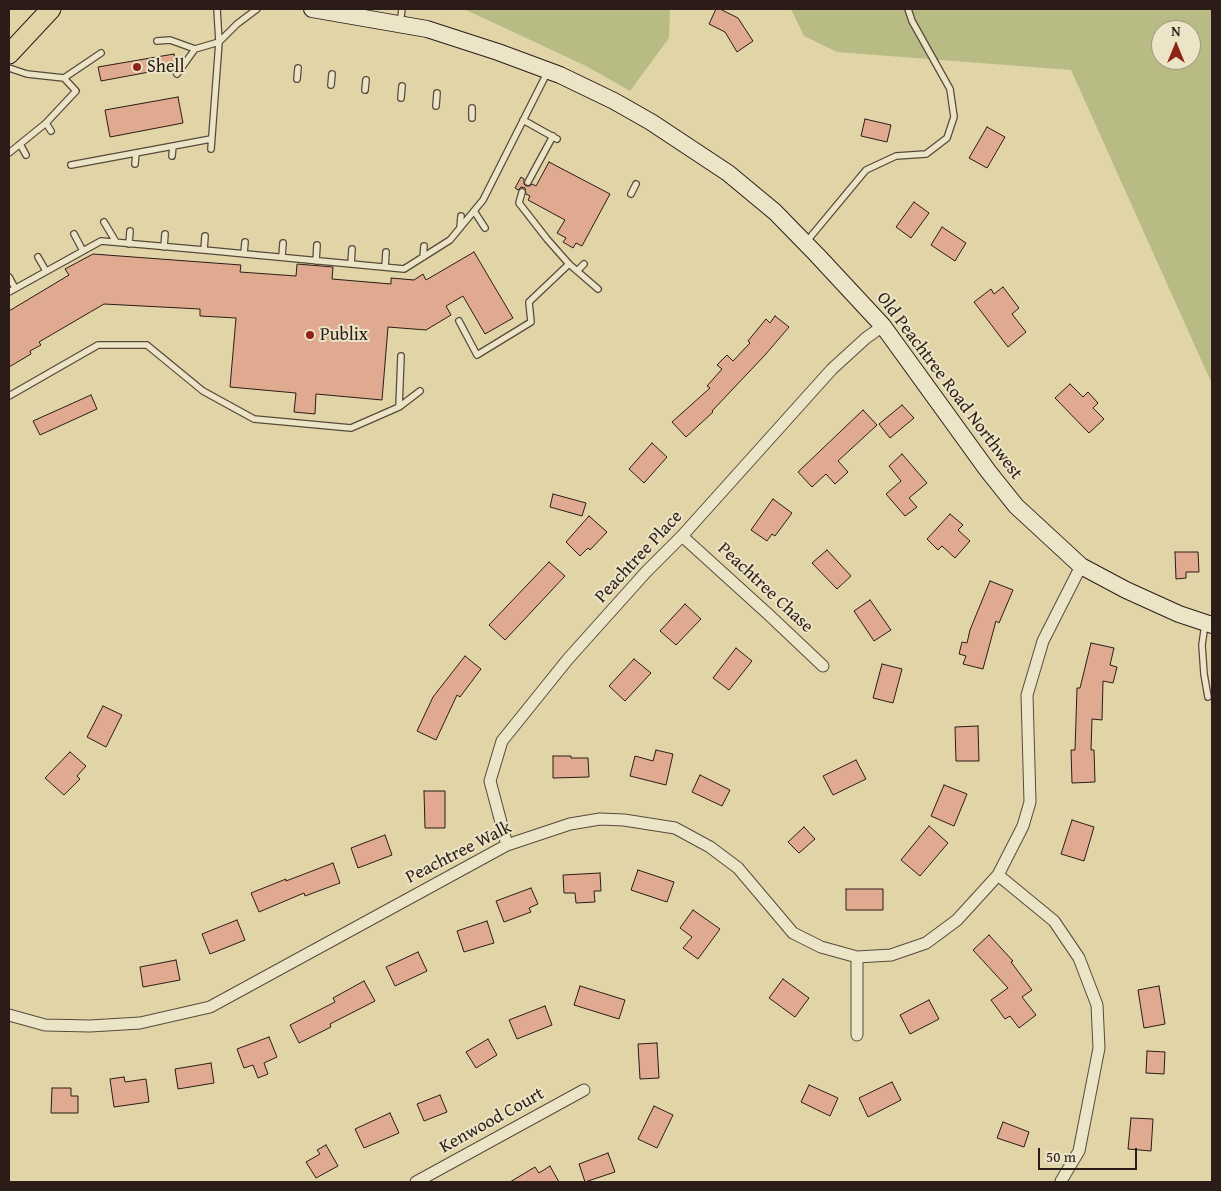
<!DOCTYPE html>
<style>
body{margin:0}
#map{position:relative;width:1221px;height:1191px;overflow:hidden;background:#e1d5a8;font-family:"Gentium Book Plus",serif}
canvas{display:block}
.frame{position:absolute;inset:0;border:10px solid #2b1c17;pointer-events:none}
.north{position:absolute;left:1151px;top:20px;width:50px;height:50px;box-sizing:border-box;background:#ece4c6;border:1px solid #9f9480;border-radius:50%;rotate:0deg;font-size:14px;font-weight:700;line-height:20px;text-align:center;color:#2b1c17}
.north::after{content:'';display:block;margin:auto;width:18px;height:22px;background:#8f2418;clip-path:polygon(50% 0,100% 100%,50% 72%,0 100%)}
.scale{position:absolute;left:1038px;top:1148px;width:99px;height:22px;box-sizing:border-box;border:2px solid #2b1c17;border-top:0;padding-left:6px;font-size:15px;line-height:18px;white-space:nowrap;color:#2b1c17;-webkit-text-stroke:4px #ece4c6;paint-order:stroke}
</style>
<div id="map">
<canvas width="1221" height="1191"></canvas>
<div class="frame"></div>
<div class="north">N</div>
<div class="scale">50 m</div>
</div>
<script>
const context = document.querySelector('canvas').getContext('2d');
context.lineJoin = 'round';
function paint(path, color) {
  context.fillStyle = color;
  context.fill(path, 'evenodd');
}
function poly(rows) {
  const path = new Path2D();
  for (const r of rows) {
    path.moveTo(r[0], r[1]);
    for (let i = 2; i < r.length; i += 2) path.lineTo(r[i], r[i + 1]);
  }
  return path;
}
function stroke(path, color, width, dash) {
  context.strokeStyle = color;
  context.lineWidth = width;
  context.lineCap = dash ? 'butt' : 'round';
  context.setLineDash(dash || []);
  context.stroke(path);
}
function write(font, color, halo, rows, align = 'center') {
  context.font = font + ' "Gentium Book Plus",serif';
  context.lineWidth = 4;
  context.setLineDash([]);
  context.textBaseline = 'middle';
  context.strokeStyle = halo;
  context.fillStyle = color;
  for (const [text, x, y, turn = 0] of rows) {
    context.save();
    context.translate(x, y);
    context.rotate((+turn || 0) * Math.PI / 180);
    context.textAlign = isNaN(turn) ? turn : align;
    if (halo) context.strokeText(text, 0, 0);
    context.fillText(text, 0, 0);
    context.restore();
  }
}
paint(poly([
 [464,9,670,9,669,38,630,91,586,66],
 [791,9,1212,9,1212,384,1071,70,837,52,804,36],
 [1161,30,1191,30,1191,60,1161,60]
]), '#b8bc84');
const building = poly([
 [716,9,720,9,738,18,753,41,737,52,725,32,709,24,716,9],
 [174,54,176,67,101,81,98,67,174,54],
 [178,97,183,123,110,137,105,110,178,97],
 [865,119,891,125,887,142,861,136,865,119],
 [987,127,1005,137,987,168,969,158,987,127],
 [549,162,610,194,582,246,576,243,573,248,563,242,566,238,557,233,565,220,528,200,530,196,526,194,525,188,521,187,518,190,515,188,521,177,524,179,524,184,526,186,530,186,532,184,536,186,549,162],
 [914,202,929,213,911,238,896,227,914,202],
 [942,227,966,243,955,261,931,245,942,227],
 [474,252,513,318,485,334,463,296,446,306,451,315,426,330,388,327,382,400,316,394,315,414,294,412,296,393,230,387,236,318,200,316,200,309,104,304,39,342,41,345,30,351,31,354,9,367,9,311,69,275,65,269,93,254,241,265,240,272,296,276,297,264,333,267,332,279,391,284,391,278,414,280,423,274,426,280,474,252],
 [1003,287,1019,308,1012,314,1026,332,1008,347,974,302,991,289,994,294,1003,287],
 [775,316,789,327,765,355,712,411,713,412,686,437,672,422,710,388,707,386,722,369,717,365,727,355,733,361,750,343,748,341,766,319,770,323,775,316],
 [1070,384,1083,397,1088,392,1098,403,1093,408,1104,419,1089,433,1055,398,1070,384],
 [91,395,97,409,40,435,33,421,91,395],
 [902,405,914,418,890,438,879,424,902,405],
 [863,410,877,425,838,461,848,472,835,484,826,474,812,487,798,472,863,410],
 [652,443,667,457,644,483,629,469,652,443],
 [902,454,927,483,909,498,917,507,905,516,886,494,901,481,889,466,902,454],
 [553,494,586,503,582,516,550,507,553,494],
 [773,499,792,513,775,536,772,534,767,541,751,530,773,499],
 [950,514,963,525,958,530,970,541,955,558,942,546,938,550,927,539,950,514],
 [589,516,607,532,590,550,588,548,580,556,566,542,589,516],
 [827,550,851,576,837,589,812,563,827,550],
 [1175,552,1198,552,1199,572,1186,572,1186,578,1176,579,1175,552],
 [549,562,565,576,505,640,489,625,549,562],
 [990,581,1013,590,999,623,996,621,983,669,963,664,966,656,959,654,962,642,967,643,970,630,990,581],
 [870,600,891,630,874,641,854,611,870,600],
 [685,604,701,619,676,645,660,631,685,604],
 [1091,643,1114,648,1110,665,1117,667,1113,683,1103,681,1102,720,1092,719,1091,750,1094,750,1095,782,1072,783,1071,750,1075,750,1077,688,1080,688,1091,643],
 [736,648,752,661,729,690,713,678,736,648],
 [465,656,481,669,460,697,457,695,436,740,417,731,433,697,465,656],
 [634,659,651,673,625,701,609,686,634,659],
 [882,664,902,669,893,703,873,698,882,664],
 [103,706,122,715,106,747,87,737,103,706],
 [978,726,979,761,956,761,955,727,978,726],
 [656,750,673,754,666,785,630,776,635,756,653,761,656,750],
 [70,752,86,766,77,776,80,779,64,795,45,778,70,752],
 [553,756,571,756,571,758,588,758,589,777,553,778,553,756],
 [856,760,866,779,833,795,823,776,856,760],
 [700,775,730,790,722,806,692,792,700,775],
 [944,785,967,794,954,826,931,816,944,785],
 [424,791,445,791,445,828,425,828,424,791],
 [1072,820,1094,827,1084,861,1061,854,1072,820],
 [929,826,948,843,920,876,901,860,929,826],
 [804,827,815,839,799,853,788,842,804,827],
 [385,835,392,855,358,868,351,848,385,835],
 [333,863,340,883,305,896,304,893,259,912,251,893,286,879,286,881,333,863],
 [638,870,674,882,667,902,631,890,638,870],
 [600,873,601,891,594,891,595,902,576,903,575,893,564,893,563,875,600,873],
 [531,888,538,904,529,908,531,912,504,922,496,901,531,888],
 [846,889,883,889,883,910,846,910,846,889],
 [693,910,720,929,698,959,683,948,692,937,680,928,693,910],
 [237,920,245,940,210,954,202,934,237,920],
 [487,921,494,943,464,952,457,931,487,921],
 [989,935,1013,961,1011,962,1032,990,1022,997,1036,1015,1019,1028,1010,1016,1005,1019,991,1000,1008,988,973,950,989,935],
 [418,952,427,971,395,986,386,967,418,952],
 [176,960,180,980,143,987,140,967,176,960],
 [783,979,809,998,795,1017,769,998,783,979],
 [364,981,375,1001,330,1024,331,1027,299,1043,290,1025,335,1002,333,998,364,981],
 [580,986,625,1000,619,1019,574,1005,580,986],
 [1159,986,1165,1024,1144,1028,1138,990,1159,986],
 [929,1000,939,1019,910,1034,900,1015,929,1000],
 [545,1006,552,1025,517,1039,509,1020,545,1006],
 [269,1037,277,1057,264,1063,268,1074,258,1078,253,1065,244,1068,237,1049,269,1037],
 [488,1039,497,1055,476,1068,466,1052,488,1039],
 [657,1043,659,1078,640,1079,638,1044,657,1043],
 [1147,1051,1165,1052,1164,1074,1146,1073,1147,1051],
 [211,1063,214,1083,178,1089,175,1069,211,1063],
 [124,1077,125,1082,146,1079,149,1102,114,1107,110,1079,124,1077],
 [892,1082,901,1100,868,1117,859,1098,892,1082],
 [809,1085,838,1098,830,1116,801,1102,809,1085],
 [52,1088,71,1088,71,1096,78,1096,78,1113,51,1113,52,1088],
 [440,1095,447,1112,424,1121,417,1104,440,1095],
 [654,1106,673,1115,657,1148,638,1139,654,1106],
 [390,1113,399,1133,364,1148,355,1129,390,1113],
 [1131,1118,1153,1119,1151,1151,1128,1149,1131,1118],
 [1003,1122,1029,1132,1024,1147,997,1138,1003,1122],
 [326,1145,338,1166,316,1178,306,1162,320,1154,317,1150,326,1145],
 [608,1153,615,1172,585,1182,579,1164,608,1153],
 [550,1166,559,1182,510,1182,535,1167,539,1173,550,1166]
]);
paint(building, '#dfaa8f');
stroke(building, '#2b1c17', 1);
const lane = poly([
 [400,24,402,9],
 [157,41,170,40,195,49],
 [9,68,27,74,64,78,101,53],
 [177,74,195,49,219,42,237,24,257,9],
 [297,79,298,68],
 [331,85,332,74],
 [365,90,366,80],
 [401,98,402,86],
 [436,106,437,93],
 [472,118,472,108],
 [523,120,557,139],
 [46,123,51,131],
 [20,144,26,155],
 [211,149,219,42,217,9],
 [9,153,46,123,76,91,64,78],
 [172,156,173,146],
 [135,164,136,153],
 [71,165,211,139],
 [528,182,553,136],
 [522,192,519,203,547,239,569,264,598,289],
 [631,194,636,184],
 [474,211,485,228],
 [104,222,116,242],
 [460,228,461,216],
 [74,234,83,251],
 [205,236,204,250,404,269,450,240,483,200,548,71],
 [807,241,866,170,896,156,926,154,947,138,954,117,950,89,912,21,908,9],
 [129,244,130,231],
 [164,247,165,234],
 [244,254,245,242],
 [38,257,46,271],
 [282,257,283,243],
 [423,257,424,246],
 [316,261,317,245],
 [351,264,352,249],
 [385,267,386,252],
 [577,271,584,264],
 [9,277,15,288],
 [9,292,101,241,204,250],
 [459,321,477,355,531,322,529,302,569,264],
 [9,396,98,345,147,345,203,391,254,419,351,428,399,407,420,391],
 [399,407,401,356],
 [1205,624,1202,645,1204,674,1208,697]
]);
const street = poly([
 [682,536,768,614,823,666],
 [507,845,490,781,502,741,568,659,646,572,682,536,832,369,866,338,883,326],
 [998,875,1054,921,1079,958,1097,1005,1099,1048,1079,1151,1061,1181],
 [9,1015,45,1025,90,1026,140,1023,210,1007,507,845,570,824,600,819,624,820,675,828,710,847,738,868,793,933,821,947,857,957,891,955,926,943,957,920,998,875,1023,826,1030,802,1027,695,1043,641,1081,566],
 [857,1035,857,957],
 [416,1182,584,1090]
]);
const secondary = poly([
 [312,9,427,29,498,52,560,75,614,101,651,122,728,173,775,212,817,255,883,326,988,471,1016,506,1081,566,1126,590,1179,614,1212,625]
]);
const primary = poly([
 [9,54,51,9]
]);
stroke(lane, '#584a3b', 8);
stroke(street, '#584a3b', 13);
stroke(secondary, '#2b1c17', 18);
stroke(primary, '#2b1c17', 21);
stroke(lane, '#ece4c6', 5.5);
stroke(street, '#ece4c6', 11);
stroke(secondary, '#ece4c6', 16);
stroke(primary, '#e1d5a8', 19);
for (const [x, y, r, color] of [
 [137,67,5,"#8f2418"],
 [310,335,5,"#8f2418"]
]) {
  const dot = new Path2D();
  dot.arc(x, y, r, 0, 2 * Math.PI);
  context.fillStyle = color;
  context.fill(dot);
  stroke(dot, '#ece4c6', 2);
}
write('18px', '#2b1c17', '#ece4c6', [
 ["Shell",147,67],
 ["Publix",320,335]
], 'left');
write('18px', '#2b1c17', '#ece4c6', [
 ["Old Peachtree Road Northwest",949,386,53],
 ["Peachtree Place",639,557,-47],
 ["Peachtree Chase",765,588,43],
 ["Peachtree Walk",459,853,-27],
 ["Kenwood Court",492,1121,-29]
]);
</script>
